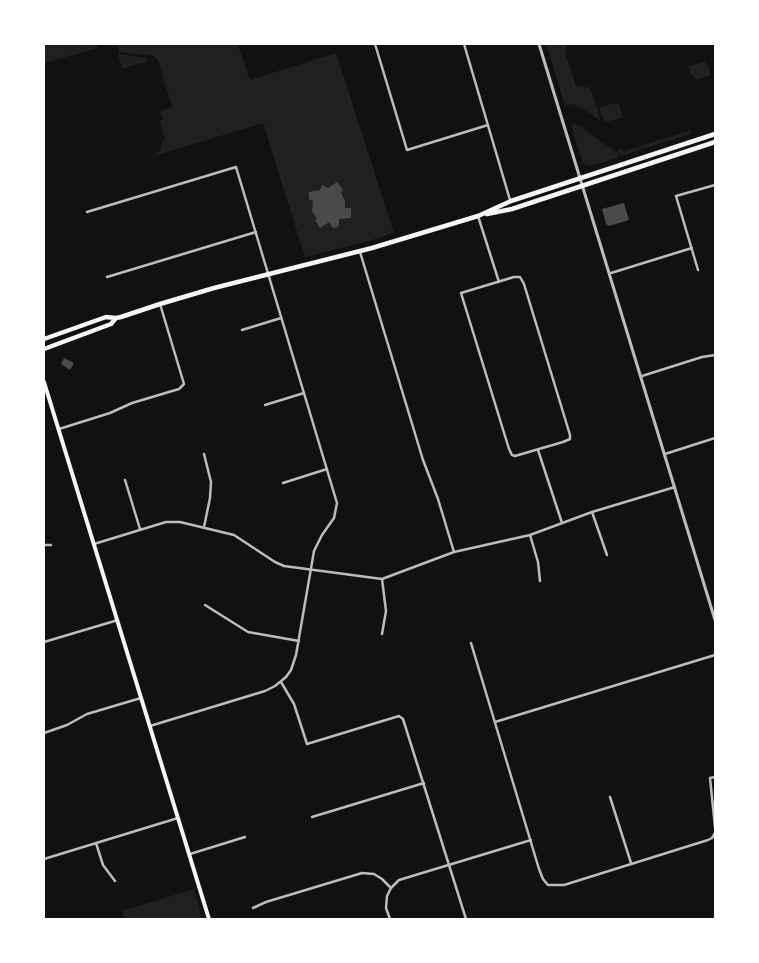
<!DOCTYPE html>
<style>
body{margin:0}
#map{position:relative;width:759px;height:963px;overflow:hidden;background:#111;font-family:Lato,sans-serif}
canvas{display:block}
.frame{position:absolute;inset:0;border:45px solid #fff;pointer-events:none}
</style>
<div id="map">
<canvas width="759" height="963"></canvas>
<div class="frame"></div>
</div>
<script>
const context = document.querySelector('canvas').getContext('2d');
context.lineJoin = 'round';
function paint(path, color) {
  context.fillStyle = color;
  context.fill(path, 'evenodd');
}
function poly(rows) {
  const path = new Path2D();
  for (const r of rows) {
    path.moveTo(r[0], r[1]);
    for (let i = 2; i < r.length; i += 2) path.lineTo(r[i], r[i + 1]);
  }
  return path;
}
function stroke(path, color, width, dash) {
  context.strokeStyle = color;
  context.lineWidth = width;
  context.lineCap = dash ? 'butt' : 'round';
  context.setLineDash(dash || []);
  context.stroke(path);
}
paint(poly([
 [44,44,96,44,98,48,44,63],
 [117,44,238,44,250,80,336,53,394,233,366,242,305,257,263,123,85,177,155,155,161,149,162,141,165,140,160,120,163,119,160,111,172,107,158,60,153,56,119,52],
 [546,44,565,44,567,51,565,52,576,87,583,86,586,88,590,87,601,121,578,106,573,104,565,105],
 [118,54,147,58,148,61,122,69],
 [706,61,711,75,697,80,691,74,688,67],
 [615,103,619,104,623,118,605,122,599,108],
 [576,124,618,153,619,157,590,166,583,164,571,125],
 [688,127,691,132,688,135,620,156,618,151,621,148,623,148,624,151,689,131],
 [194,889,202,919,125,919,122,911]
]), '#202020');
paint(poly([
 [337,182,343,190,341,193,345,201,345,208,351,208,351,218,339,219,339,226,336,228,333,228,329,222,320,228,315,220,317,219,312,211,313,201,309,199,309,192,320,190,322,185,328,188],
 [624,203,629,220,609,226,606,224,602,209],
 [64,358,74,363,70,370,61,364]
]), '#4a4a4a');
stroke(poly([
 [375,44,407,150,488,125],
 [464,44,510,200],
 [87,212,236,167,337,503,334,518,322,535,314,551,296,655,291,670,286,677,275,686,265,691,150,726],
 [478,216,499,282],
 [360,252,423,460,438,499,454,552],
 [698,270,676,196,715,185],
 [611,273,692,248],
 [107,277,256,232],
 [514,277,520,277,524,284,570,435,570,439,563,442,515,456,512,455,509,449,461,293,514,277],
 [242,330,281,318],
 [642,376,702,357,715,355],
 [265,405,304,393],
 [59,429,110,413,132,403,179,389,184,384,160,304],
 [538,450,562,523],
 [665,454,715,438],
 [125,480,140,529],
 [283,483,327,469],
 [592,512,607,555],
 [204,527,210,498,211,482,204,454],
 [530,535,538,562,540,581],
 [94,544,166,522,180,522,234,535,275,562,284,566,382,579,454,552,530,535,592,512,675,487],
 [44,545,51,545],
 [382,579,386,611,382,634],
 [205,605,248,632,299,641],
 [44,642,118,620],
 [471,643,539,869,543,879,548,885,564,885,708,840,712,838,715,833],
 [281,682,294,704,307,744,399,716,403,719,466,919],
 [495,722,715,655],
 [44,733,67,725,87,714,141,698],
 [715,777,710,778,715,827],
 [610,797,631,863],
 [312,817,424,783],
 [96,843,103,865,115,881],
 [190,854,245,837],
 [44,859,178,818],
 [253,908,266,902,362,873,374,874,382,879,391,888],
 [390,919,386,908,387,896,391,888,399,880,531,840]
]), '#bcbcbc', 2.5);
stroke(poly([
 [539,44,715,620]
]), '#bcbcbc', 3);
stroke(poly([
 [44,382,209,919]
]), '#f5f5f5', 4);
stroke(poly([
 [487,214,512,209,715,142],
 [44,339,106,317,116,318],
 [44,349,111,324,116,318,121,317,160,304,214,288,372,248,478,216,511,201,715,134]
]), '#f5f5f5', 4.5);
</script>
